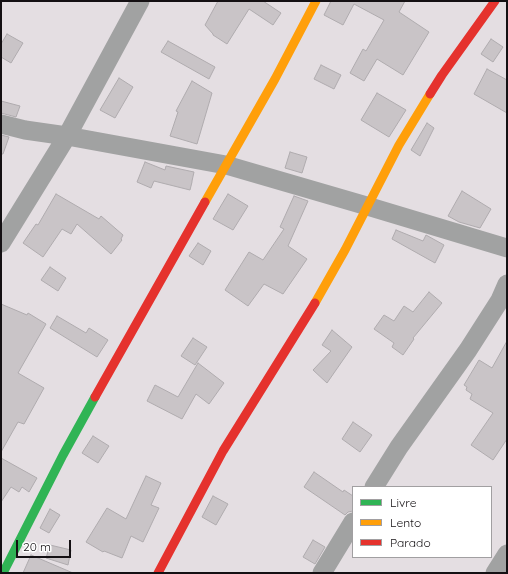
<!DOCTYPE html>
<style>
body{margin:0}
#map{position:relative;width:508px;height:574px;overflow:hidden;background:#e4dee2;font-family:Quicksand,sans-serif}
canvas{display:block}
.frame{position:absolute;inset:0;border:2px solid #141013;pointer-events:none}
.legend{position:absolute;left:352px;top:486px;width:140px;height:72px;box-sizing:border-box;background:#fff;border:1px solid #a19fa1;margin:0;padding:5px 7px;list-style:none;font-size:12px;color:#141013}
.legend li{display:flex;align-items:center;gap:8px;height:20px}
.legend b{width:20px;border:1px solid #a19fa1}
.scale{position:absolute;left:16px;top:540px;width:55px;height:18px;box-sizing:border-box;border:2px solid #141013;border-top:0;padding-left:5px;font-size:12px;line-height:14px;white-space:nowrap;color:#141013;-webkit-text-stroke:3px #fff;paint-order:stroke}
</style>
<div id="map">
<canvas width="508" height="574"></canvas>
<div class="frame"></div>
<ul class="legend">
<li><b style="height:5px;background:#30b455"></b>Livre</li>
<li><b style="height:5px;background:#ff9f0a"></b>Lento</li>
<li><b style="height:5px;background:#e5322d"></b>Parado</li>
</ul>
<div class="scale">20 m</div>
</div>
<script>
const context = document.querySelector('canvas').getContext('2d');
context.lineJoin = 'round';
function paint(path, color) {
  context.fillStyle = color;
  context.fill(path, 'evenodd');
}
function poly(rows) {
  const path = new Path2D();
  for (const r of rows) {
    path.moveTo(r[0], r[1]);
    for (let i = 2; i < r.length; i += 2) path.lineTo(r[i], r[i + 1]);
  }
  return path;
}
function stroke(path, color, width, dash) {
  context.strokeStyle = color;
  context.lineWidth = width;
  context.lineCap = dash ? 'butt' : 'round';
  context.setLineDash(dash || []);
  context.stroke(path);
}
const building = poly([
 [218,1,263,1,281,13,273,25,249,9,227,44,213,35,213,34,205,25,218,1],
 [331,1,405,1,399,12,429,32,403,75,377,59,364,81,350,73,363,49,366,51,384,20,354,4,343,25,324,15,331,1],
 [7,34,23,43,11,63,1,57,1,44,7,34],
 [491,39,503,47,493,62,481,54,491,39],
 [168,41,215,67,209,79,161,52,168,41],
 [321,65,341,75,334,89,314,79,321,65],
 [487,69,507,80,507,113,474,94,487,69],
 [119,78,133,87,115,118,100,110,119,78],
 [192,81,212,93,197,144,170,136,178,112,176,111,192,81],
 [377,93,406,110,389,137,361,120,377,93],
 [1,101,20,106,16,117,1,113,1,101],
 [427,123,434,128,420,156,411,150,427,123],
 [1,135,9,137,3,154,1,154,1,135],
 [290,152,307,157,302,173,285,168,290,152],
 [145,162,165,170,166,166,194,172,192,181,192,182,190,190,154,181,151,188,137,182,145,162],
 [462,191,491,209,480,228,459,222,448,216,462,191],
 [56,194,99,219,101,216,123,235,121,239,122,240,111,254,77,224,71,234,62,229,43,257,23,243,36,224,38,225,56,194],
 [228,194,248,206,233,230,213,219,228,194],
 [294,196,308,201,288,246,307,259,283,294,264,284,248,306,225,290,249,252,263,260,284,229,280,227,294,196],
 [396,230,423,241,426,235,444,245,435,263,392,239,396,230],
 [198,243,211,251,203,265,189,256,198,243],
 [50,267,66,278,58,291,41,280,50,267],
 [429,292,442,303,413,338,414,339,403,355,392,347,394,343,374,329,384,315,394,321,404,306,413,312,429,292],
 [1,304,27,315,28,313,46,324,18,373,44,388,24,424,18,422,1,452,1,304],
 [57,316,86,333,89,328,108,340,97,357,50,328,57,316],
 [332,330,352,347,327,383,313,370,331,351,322,345,332,330],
 [193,338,207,347,195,365,181,356,193,338],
 [507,341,507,439,493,460,471,445,493,413,470,399,472,394,466,390,467,387,464,385,479,360,492,368,507,341],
 [198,363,224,383,209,404,196,394,182,419,147,401,155,385,178,397,198,363],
 [353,422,372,435,360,452,342,439,353,422],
 [93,436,109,446,98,463,82,453,93,436],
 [1,458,37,478,29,492,22,487,19,492,11,487,1,502,1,458],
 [314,472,343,492,344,490,353,496,353,511,348,512,345,515,304,487,314,472],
 [146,476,161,483,151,505,159,508,143,542,131,536,122,558,104,551,103,552,86,542,107,508,126,519,146,476],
 [213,496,228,504,216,525,202,517,213,496],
 [50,509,60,515,49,533,40,528,50,509],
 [313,540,325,547,315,564,303,557,313,540],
 [50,545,71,550,68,565,46,558,50,545],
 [31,555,73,573,23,573,31,555]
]);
paint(building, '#c9c4c7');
stroke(building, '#afabae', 1);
stroke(poly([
 [1,124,25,130,67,136,226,165,367,206,507,248],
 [1,243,67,136,140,1],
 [374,487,399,447,468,350,500,300,507,284],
 [322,573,353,522],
 [495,573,507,554]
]), '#a1a2a2', 19);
stroke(poly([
 [3,573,63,455,95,397]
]), '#30b455', 9);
stroke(poly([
 [205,202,275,79,316,1],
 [315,303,345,250,399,145,430,94]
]), '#ff9f0a', 9);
stroke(poly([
 [430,94,442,75,495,1],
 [95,397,205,202],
 [158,573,223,451,315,303]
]), '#e5322d', 9);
</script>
